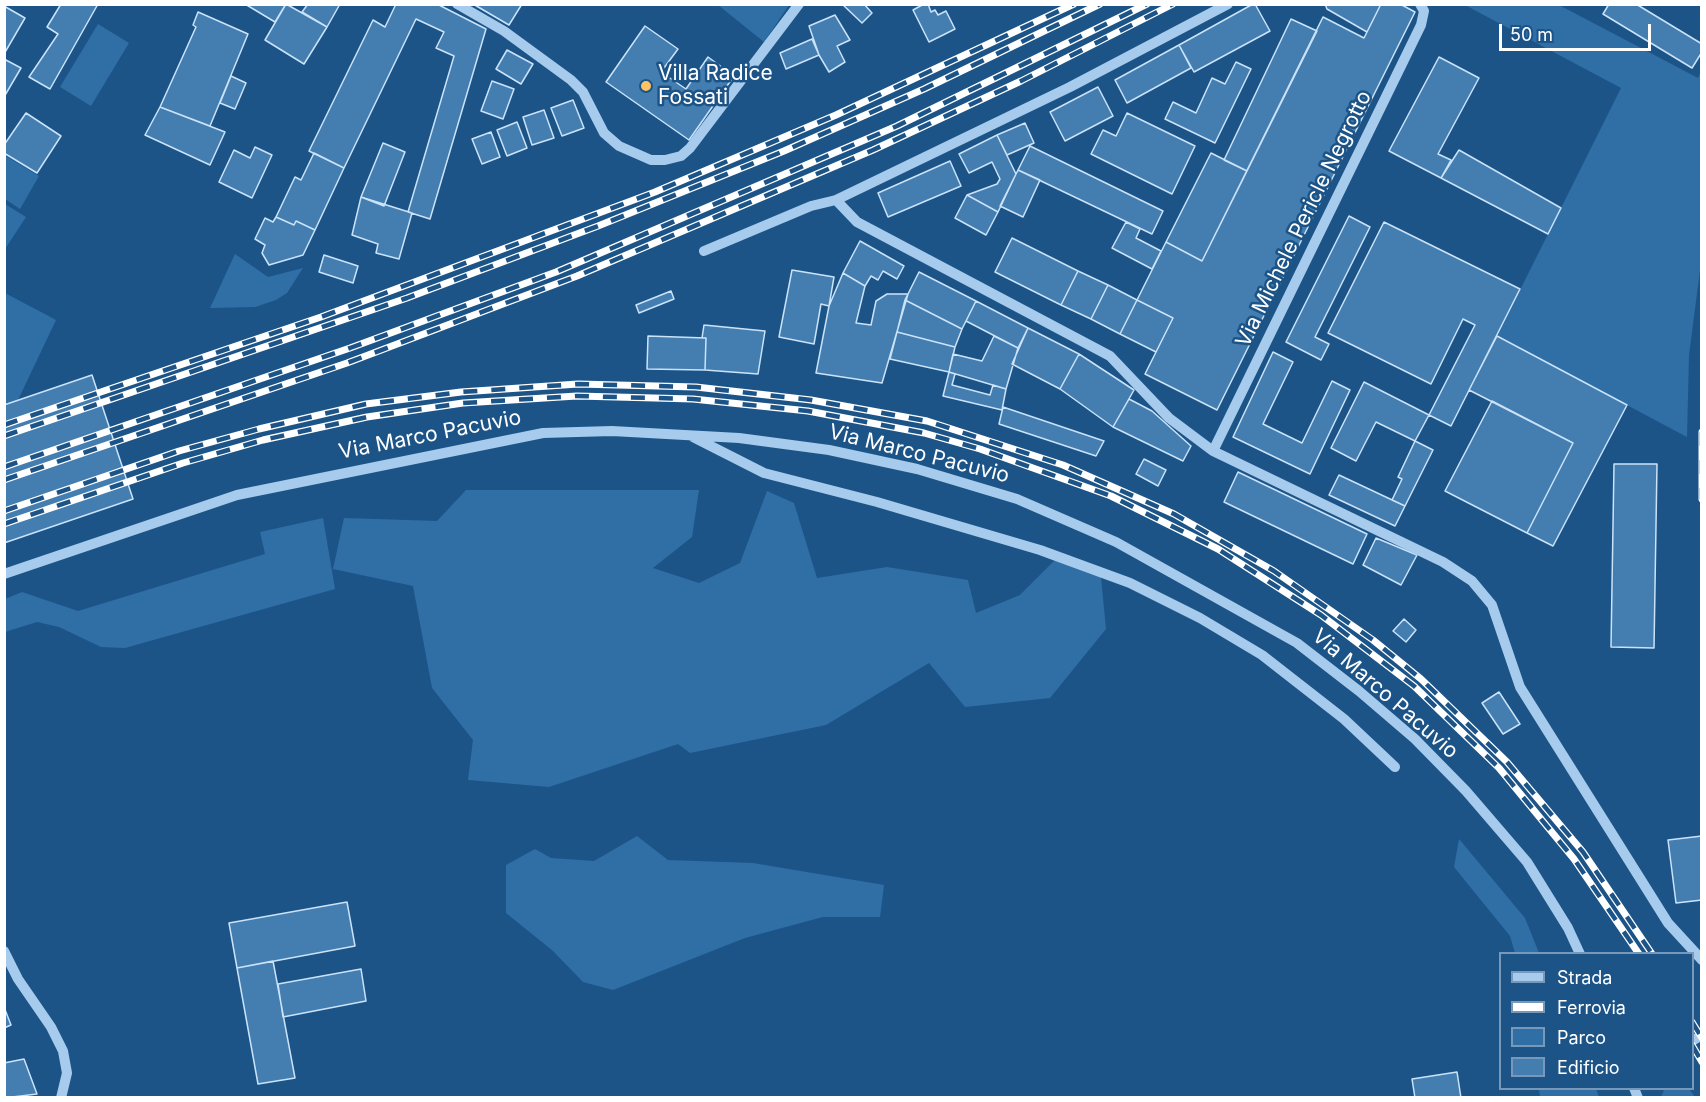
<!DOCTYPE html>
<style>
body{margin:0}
#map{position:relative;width:1706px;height:1102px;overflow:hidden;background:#1c5488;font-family:Inter,sans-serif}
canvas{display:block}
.frame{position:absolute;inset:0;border:6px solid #fff;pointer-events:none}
.legend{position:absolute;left:1499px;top:952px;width:195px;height:138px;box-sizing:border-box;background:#1c5488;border:2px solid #7798b8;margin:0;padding:8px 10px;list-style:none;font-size:18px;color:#fff}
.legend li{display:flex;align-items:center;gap:12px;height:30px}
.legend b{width:30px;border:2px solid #7798b8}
.scale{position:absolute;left:1499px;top:24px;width:152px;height:27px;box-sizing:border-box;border:3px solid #fff;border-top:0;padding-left:8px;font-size:18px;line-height:21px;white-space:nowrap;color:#fff;-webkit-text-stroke:4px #1c5488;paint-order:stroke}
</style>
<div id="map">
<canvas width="1706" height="1102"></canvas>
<div class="frame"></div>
<ul class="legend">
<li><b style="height:8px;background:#a6cbec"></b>Strada</li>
<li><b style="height:8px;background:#fff"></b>Ferrovia</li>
<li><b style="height:16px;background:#306ea6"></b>Parco</li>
<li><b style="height:16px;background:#447eb1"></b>Edificio</li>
</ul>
<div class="scale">50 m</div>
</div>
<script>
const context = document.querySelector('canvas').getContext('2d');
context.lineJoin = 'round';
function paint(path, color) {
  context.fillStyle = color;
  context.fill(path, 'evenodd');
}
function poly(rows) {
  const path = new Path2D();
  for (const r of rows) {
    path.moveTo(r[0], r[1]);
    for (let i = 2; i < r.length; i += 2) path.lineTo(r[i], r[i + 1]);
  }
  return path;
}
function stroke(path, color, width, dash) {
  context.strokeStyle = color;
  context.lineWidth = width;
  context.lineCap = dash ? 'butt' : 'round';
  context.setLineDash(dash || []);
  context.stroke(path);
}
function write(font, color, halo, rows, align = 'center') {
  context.font = font + ' Inter,sans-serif';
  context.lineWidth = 5;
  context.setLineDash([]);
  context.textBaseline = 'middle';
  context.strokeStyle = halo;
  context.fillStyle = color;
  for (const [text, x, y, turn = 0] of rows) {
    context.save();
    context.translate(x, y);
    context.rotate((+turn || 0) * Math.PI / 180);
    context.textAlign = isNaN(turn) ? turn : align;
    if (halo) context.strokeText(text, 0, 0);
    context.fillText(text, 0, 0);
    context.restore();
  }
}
paint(poly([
 [718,5,789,5,764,42],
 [1465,5,1559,5,1698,78,1701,71,1702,255,1689,355,1687,437,1497,336,1621,88],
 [98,24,129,43,91,106,60,87],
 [4,155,39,176,20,209,5,199],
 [5,204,26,217,5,249],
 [235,254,268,277,303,268,287,293,276,300,255,307,210,308],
 [5,293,56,320,18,400,5,405],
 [466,490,699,490,692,537,653,568,699,583,740,563,767,491,794,503,817,578,887,567,968,580,976,613,1020,595,1055,560,1101,577,1106,629,1050,698,965,707,929,663,826,725,690,753,678,744,549,787,468,780,473,740,432,688,413,586,333,569,344,518,437,521],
 [323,518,335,589,125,648,101,647,59,627,37,622,5,632,5,599,22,592,78,611,265,554,260,532],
 [637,836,668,860,753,863,884,885,880,917,823,917,745,938,613,990,583,982,553,951,506,913,506,865,535,849,551,858,594,861],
 [1459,839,1525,918,1539,953,1515,953,1510,936,1454,867],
 [1665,1088,1689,1089,1695,1097,1661,1097],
 [1539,1089,1596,1089,1599,1097,1540,1097]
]), '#306ea6');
const building = poly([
 [98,4,50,89,29,77,58,34,47,27,61,4,98,4],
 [245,4,286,4,275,22,245,4],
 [286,4,327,27,304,64,265,40,286,4],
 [308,4,340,4,327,27,302,12,308,4],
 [396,4,437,4,486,29,430,219,408,212,454,56,436,48,444,32,416,19,344,168,309,151,373,20,385,27,396,4],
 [473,4,522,4,509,25,473,4],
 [842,4,864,4,872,13,862,23,842,4],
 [924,4,928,4,931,12,935,10,938,15,946,11,955,29,929,42,913,10,924,4],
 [1253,4,1255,4,1270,31,1194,72,1179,45,1253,4],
 [1325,4,1381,4,1367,32,1327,9,1325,4],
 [1381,4,1400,4,1415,12,1217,410,1145,374,1173,318,1137,300,1166,242,1202,261,1323,17,1364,38,1381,4],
 [1609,4,1636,4,1702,44,1702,52,1692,68,1603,14,1609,4],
 [4,6,25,18,4,54,4,6],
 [198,12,248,34,210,126,160,107,196,27,193,25,198,12],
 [835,15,850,40,837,46,845,62,829,72,819,55,809,26,835,15],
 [1291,19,1317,31,1247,171,1224,160,1291,19],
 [645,26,678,49,661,72,686,89,708,57,734,76,689,140,606,82,645,26],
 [812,39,819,55,786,69,780,53,812,39],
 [1179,45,1191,68,1127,103,1115,80,1179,45],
 [507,50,533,64,521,84,496,69,507,50],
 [1439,57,1479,78,1438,154,1451,160,1441,178,1389,151,1439,57],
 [4,59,21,68,4,97,4,59],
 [1236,62,1251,69,1215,143,1165,119,1173,102,1196,113,1212,78,1225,84,1236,62],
 [231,76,246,83,235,109,220,103,231,76],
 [492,81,514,89,503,119,481,111,492,81],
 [1098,87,1113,116,1065,141,1050,112,1098,87],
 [573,100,584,128,562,136,551,108,573,100],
 [160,107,225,132,210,165,145,135,160,107],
 [544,110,554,138,532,145,523,117,544,110],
 [26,113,61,136,37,173,4,153,4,145,26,113],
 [1127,113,1195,146,1172,194,1091,154,1103,130,1116,136,1127,113],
 [517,122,527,148,507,156,497,130,517,122],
 [1025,123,1034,143,1007,155,997,135,1025,123],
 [491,132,500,157,482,164,472,139,491,132],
 [997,135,1016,174,998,212,967,195,997,184,1000,179,992,162,969,173,959,154,997,135],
 [383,143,405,152,384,206,361,197,383,143],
 [1030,146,1163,211,1152,234,1018,170,1030,146],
 [255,147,272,155,252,198,219,182,234,150,250,158,255,147],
 [1459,150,1561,208,1548,234,1441,178,1459,150],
 [314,153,344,168,315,230,296,221,294,225,276,217,295,177,301,180,314,153],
 [1211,153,1247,171,1202,261,1166,242,1211,153],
 [950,161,961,186,888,217,878,193,950,161],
 [1018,170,1040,180,1023,217,1000,206,1018,170],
 [967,195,998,212,986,235,955,218,967,195],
 [361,197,412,213,399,259,376,253,378,244,352,235,361,197],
 [1349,216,1370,227,1315,337,1329,344,1321,360,1286,342,1349,216],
 [276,217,294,225,296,221,315,230,303,255,269,265,262,253,265,245,255,239,265,218,273,222,276,217],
 [1126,222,1140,229,1136,238,1161,251,1152,269,1112,248,1126,222],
 [1384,222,1520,289,1451,426,1429,415,1475,325,1463,319,1431,384,1328,333,1384,222],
 [1012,238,1078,271,1061,305,995,272,1012,238],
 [860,241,904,266,897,279,883,271,878,280,871,276,865,286,843,273,860,241],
 [324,255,358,266,353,283,319,272,324,255],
 [792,270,834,277,829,306,821,304,814,344,779,337,792,270],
 [1078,271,1108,285,1091,319,1061,305,1078,271],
 [919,272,976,301,962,329,905,300,919,272],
 [843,273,865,286,856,323,871,325,876,301,887,294,908,294,882,383,816,373,829,306,843,273],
 [1108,285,1137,300,1120,334,1091,319,1108,285],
 [671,291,674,299,639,313,636,305,671,291],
 [905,300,962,329,955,347,897,332,905,300],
 [1137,300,1173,318,1156,352,1120,334,1137,300],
 [976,301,1028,328,1018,348,966,321,976,301],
 [704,325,765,331,758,374,705,370,706,338,702,338,704,325],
 [1028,328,1079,354,1060,389,1012,364,1028,328],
 [897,332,955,347,949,372,890,359,897,332],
 [648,336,706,338,705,370,647,369,648,336],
 [994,336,1018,348,1006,389,949,372,953,354,982,361,994,336],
 [1497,336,1627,405,1553,546,1527,533,1573,443,1469,390,1497,336],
 [1273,352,1293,362,1263,424,1302,443,1332,381,1350,390,1310,474,1233,437,1273,352],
 [1079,354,1134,390,1113,427,1060,389,1079,354],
 [949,372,955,374,952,385,990,395,993,385,1006,389,1002,410,943,396,949,372],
 [92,375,133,499,4,543,4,405,92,375],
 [1364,382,1429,415,1415,441,1376,422,1356,461,1331,448,1364,382],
 [1129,399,1152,411,1191,446,1183,461,1113,427,1129,399],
 [1492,401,1573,443,1527,533,1445,491,1492,401],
 [1003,407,1104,441,1096,456,999,424,1003,407],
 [1415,441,1433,450,1405,506,1392,500,1402,479,1398,477,1415,441],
 [1144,459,1166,470,1158,486,1136,474,1144,459],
 [1614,464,1657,464,1654,648,1611,647,1614,464],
 [1238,472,1367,534,1353,564,1224,502,1238,472],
 [1339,475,1405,506,1395,526,1329,495,1339,475],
 [1376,538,1417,555,1401,585,1363,565,1376,538],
 [1404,619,1416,630,1406,642,1393,631,1404,619],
 [1499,692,1520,724,1503,734,1482,703,1499,692],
 [1702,836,1702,900,1676,903,1668,840,1702,836],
 [347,902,355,946,237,968,229,923,347,902],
 [273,961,295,1078,258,1084,237,968,273,961],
 [361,969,366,1001,283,1017,278,984,361,969],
 [4,1007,11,1025,4,1028,4,1007],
 [24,1059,37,1094,4,1098,4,1063,24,1059],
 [1457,1072,1461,1098,1415,1098,1412,1079,1457,1072]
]);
paint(building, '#447eb1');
stroke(building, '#cbe3f9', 1.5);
stroke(poly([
 [457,4,504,31,571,80,583,92,604,133,619,146,651,160,665,160,681,156,690,148,799,4],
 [836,200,857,222,1110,356,1169,418,1213,451,1443,562,1472,581,1492,605,1520,687,1668,923,1702,960],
 [704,251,811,206,836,200,1070,87,1228,4],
 [693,437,764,473,877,502,1040,550,1130,583,1200,618,1262,655,1344,719,1395,767],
 [1213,451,1421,25,1424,11,1420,4],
 [4,574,237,495,543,433,612,431,739,438,829,450,917,469,1017,499,1116,542,1297,643,1359,691,1415,739,1466,791,1527,862,1568,928,1580,954],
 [4,951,18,979,51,1027,63,1051,67,1073,61,1098],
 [1692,1041,1702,1035],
 [1634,1088,1638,1098]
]), '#a6cbec', 10);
const rail = poly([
 [4,425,321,317,655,192,836,115,1074,4],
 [1702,432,1702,499],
 [4,436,407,298,598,226,784,151,924,89,1100,4],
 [4,467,350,348,556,272,897,126,1147,4],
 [4,480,347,363,577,276,873,150,1021,81,1173,4],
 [4,511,179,451,259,429,366,404,461,392,578,384,696,387,811,400,927,421,1063,465,1174,514,1274,571,1373,640,1421,679,1507,762,1583,852,1652,954],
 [4,524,183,463,263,440,367,417,463,403,577,396,693,399,808,411,924,433,980,449,1111,496,1218,549,1321,615,1414,686,1499,768,1574,859,1639,954],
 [1692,1022,1702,1038],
 [1692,1045,1702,1062]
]);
stroke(rail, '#fff', 7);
stroke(rail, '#1c5488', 4.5, [14]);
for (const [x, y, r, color] of [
 [646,86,6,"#fcc364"]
]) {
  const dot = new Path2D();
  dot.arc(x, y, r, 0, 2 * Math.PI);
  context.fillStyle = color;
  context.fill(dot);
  stroke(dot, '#1c5488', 2);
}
write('21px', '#fff', '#1c5488', [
 ["Villa Radice",658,74],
 ["Fossati",658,98]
], 'left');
write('21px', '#fff', '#1c5488', [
 ["Via Michele Pericle Negrotto",1304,219,-64],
 ["Via Marco Pacuvio",430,435,-11],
 ["Via Marco Pacuvio",919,454,14],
 ["Via Marco Pacuvio",1385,694,41]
]);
</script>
